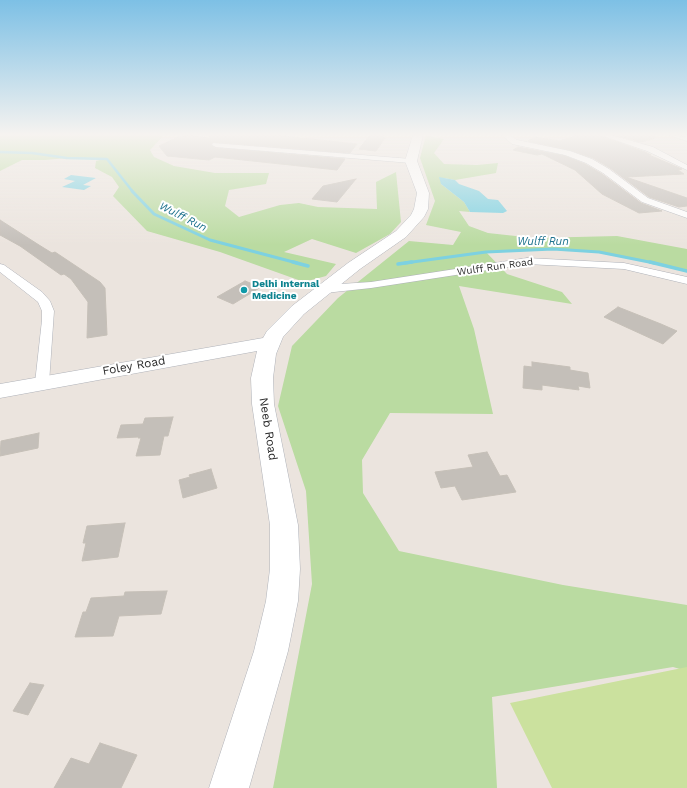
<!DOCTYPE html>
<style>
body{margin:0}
canvas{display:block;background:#ebe4de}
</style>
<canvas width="687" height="788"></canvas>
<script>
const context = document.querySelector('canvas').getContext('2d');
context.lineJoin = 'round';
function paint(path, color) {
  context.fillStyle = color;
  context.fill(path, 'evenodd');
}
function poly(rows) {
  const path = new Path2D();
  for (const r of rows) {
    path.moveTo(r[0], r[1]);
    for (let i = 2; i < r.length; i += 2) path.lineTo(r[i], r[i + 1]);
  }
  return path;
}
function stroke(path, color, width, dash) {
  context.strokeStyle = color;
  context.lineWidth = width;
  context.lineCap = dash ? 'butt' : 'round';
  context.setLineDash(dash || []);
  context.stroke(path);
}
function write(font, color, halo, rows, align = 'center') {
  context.font = font + ' "Work Sans",sans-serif';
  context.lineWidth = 4;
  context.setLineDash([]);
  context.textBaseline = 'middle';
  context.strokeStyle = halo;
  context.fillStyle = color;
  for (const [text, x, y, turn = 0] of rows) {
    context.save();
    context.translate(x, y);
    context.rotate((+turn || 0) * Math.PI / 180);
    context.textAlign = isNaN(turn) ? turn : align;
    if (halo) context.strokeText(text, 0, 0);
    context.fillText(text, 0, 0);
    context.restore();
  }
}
paint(poly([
 [0,135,164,135,150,150,154,157,174,166,215,173,269,173,266,184,229,190,225,206,239,217,280,205,299,203,318,207,377,209,376,182,396,172,401,222,390,234,356,253,312,239,284,252,336,264,326,276,304,282,220,252,147,231,113,196,119,187,112,177,95,168,96,161,104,159,67,158,45,160,22,160,0,171],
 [426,135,444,139,434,153,444,164,477,165,498,163,496,173,455,180,444,178,441,184,464,202,470,212,459,211,469,226,488,233,534,238,617,236,687,249,687,271,645,261,599,252,553,249,486,252,507,274,562,292,572,304,459,286,474,329,493,414,390,413,362,460,363,493,399,551,563,585,687,605,687,671,673,667,492,697,497,788,273,788,312,584,306,491,278,406,292,346,338,298,409,241,453,245,461,232,426,225,435,201,420,158]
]), '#badba1');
paint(poly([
 [687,667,687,788,552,788,510,703]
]), '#cbe19e');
paint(poly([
 [71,175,96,178,83,185,91,186,84,190,62,187,75,181,64,179],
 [439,177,455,180,459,184,479,191,488,199,498,200,507,211,503,213,470,212,464,202,441,184]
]), '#7dd1e1');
stroke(poly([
 [0,152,32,153,67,158,107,159,133,192]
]), '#7dd1e1', 2.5);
stroke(poly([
 [132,191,154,214,210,240,297,263],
 [405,263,486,252,553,249,599,252,654,263]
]), '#7dd1e1', 3);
stroke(poly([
 [293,262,308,266],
 [650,262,687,271],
 [398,264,412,262]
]), '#7dd1e1', 3.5);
const building = poly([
 [186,135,210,138,209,135,273,135,357,144,350,153,213,142,211,144,216,148,345,159,337,170,215,157,209,160,167,156,159,146,178,137,183,137,186,135],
 [370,135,385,135,383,137,385,138,376,151,359,149,370,135],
 [578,135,601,135,603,137,645,152,651,155,649,155,682,169,678,170,684,174,626,177,687,198,687,206,679,207,649,197,610,168,593,158,570,150,528,141,535,137,560,141,578,135],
 [616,135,655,135,655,138,641,142,616,135],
 [518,147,565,156,585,164,602,174,641,203,662,211,639,213,602,194,575,170,542,154,537,155,513,150,518,147],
 [356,179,337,202,312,199,323,186,356,179],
 [0,220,39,245,52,253,55,252,100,282,105,288,107,335,87,338,88,302,71,279,64,274,61,275,20,246,0,235,0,220],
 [245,281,261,287,233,304,217,297,245,281],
 [618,307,661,324,677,331,663,344,604,317,618,307],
 [532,362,570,367,570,370,588,373,590,388,578,386,579,390,542,385,542,390,523,388,524,366,532,367,532,362],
 [173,417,168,436,164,436,160,455,136,456,141,438,138,438,139,437,117,438,121,425,143,424,145,418,173,417],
 [39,433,38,448,0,456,1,441,39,433],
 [487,452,500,476,507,475,516,492,462,500,455,486,441,488,435,472,473,467,468,455,487,452],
 [211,469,217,488,183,498,179,480,190,477,189,475,211,469],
 [125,523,118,557,82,561,86,543,83,543,87,526,125,523],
 [167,591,161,614,119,616,113,636,75,637,83,612,86,612,91,598,124,596,125,592,167,591],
 [30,683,44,685,28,715,13,711,30,683],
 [100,743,137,755,121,788,54,788,71,758,89,764,100,743]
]);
paint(building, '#c4bfb9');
stroke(building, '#c6c0b8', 1);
const street = poly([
 [502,135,509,135,517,140,570,151,592,159,609,169,648,198,687,212,687,218,642,202,603,173,586,163,565,155,512,144,502,135],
 [602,135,611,135,653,147,687,165,687,170,647,151,603,136,602,135],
 [670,135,687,137,687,141,671,136,670,135],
 [213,143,411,159,415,161,411,163,216,147,212,145,213,143],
 [527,258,624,263,687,277,687,284,624,269,527,264,371,288,325,293,321,291,319,289,321,287,325,285,371,282,527,258],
 [0,264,4,265,42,292,50,301,54,311,49,383,47,386,42,388,37,386,35,383,42,320,42,311,38,302,0,272,0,264]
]);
const secondary = poly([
 [413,135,423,135,417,161,429,193,428,209,424,217,406,237,360,269,304,314,283,337,276,354,273,378,274,404,298,525,300,569,298,601,288,651,249,788,209,788,254,651,266,601,270,569,270,525,252,404,251,378,257,351,0,398,0,384,263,338,267,331,292,306,348,263,396,231,411,215,414,209,417,193,405,161,413,135]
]);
stroke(street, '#afb2b9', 1);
stroke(secondary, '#afb2b9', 1);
paint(street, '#fff');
paint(secondary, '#fff');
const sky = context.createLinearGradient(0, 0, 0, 245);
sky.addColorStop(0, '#7dc0e5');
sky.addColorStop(0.55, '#f6f3f0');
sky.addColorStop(1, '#f6f3f000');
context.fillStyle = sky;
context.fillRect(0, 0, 687, 245);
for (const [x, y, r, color] of [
 [244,290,4,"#0f9aa8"]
]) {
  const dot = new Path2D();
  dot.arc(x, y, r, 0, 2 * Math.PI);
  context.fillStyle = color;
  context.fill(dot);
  stroke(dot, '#fff', 1.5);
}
write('10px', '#2a2a2a', '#fff', [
 ["Wulff Run Road",495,267,-8]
]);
write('bold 10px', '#0d838f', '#fff', [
 ["Delhi Internal",252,284],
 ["Medicine",252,296]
], 'left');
write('italic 11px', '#1c718d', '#fff', [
 ["Wulff Run",183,217,27],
 ["Wulff Run",543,242]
]);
write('12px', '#2a2a2a', '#fff', [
 ["Foley Road",134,366,-10],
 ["Neeb Road",268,429,81]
]);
</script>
